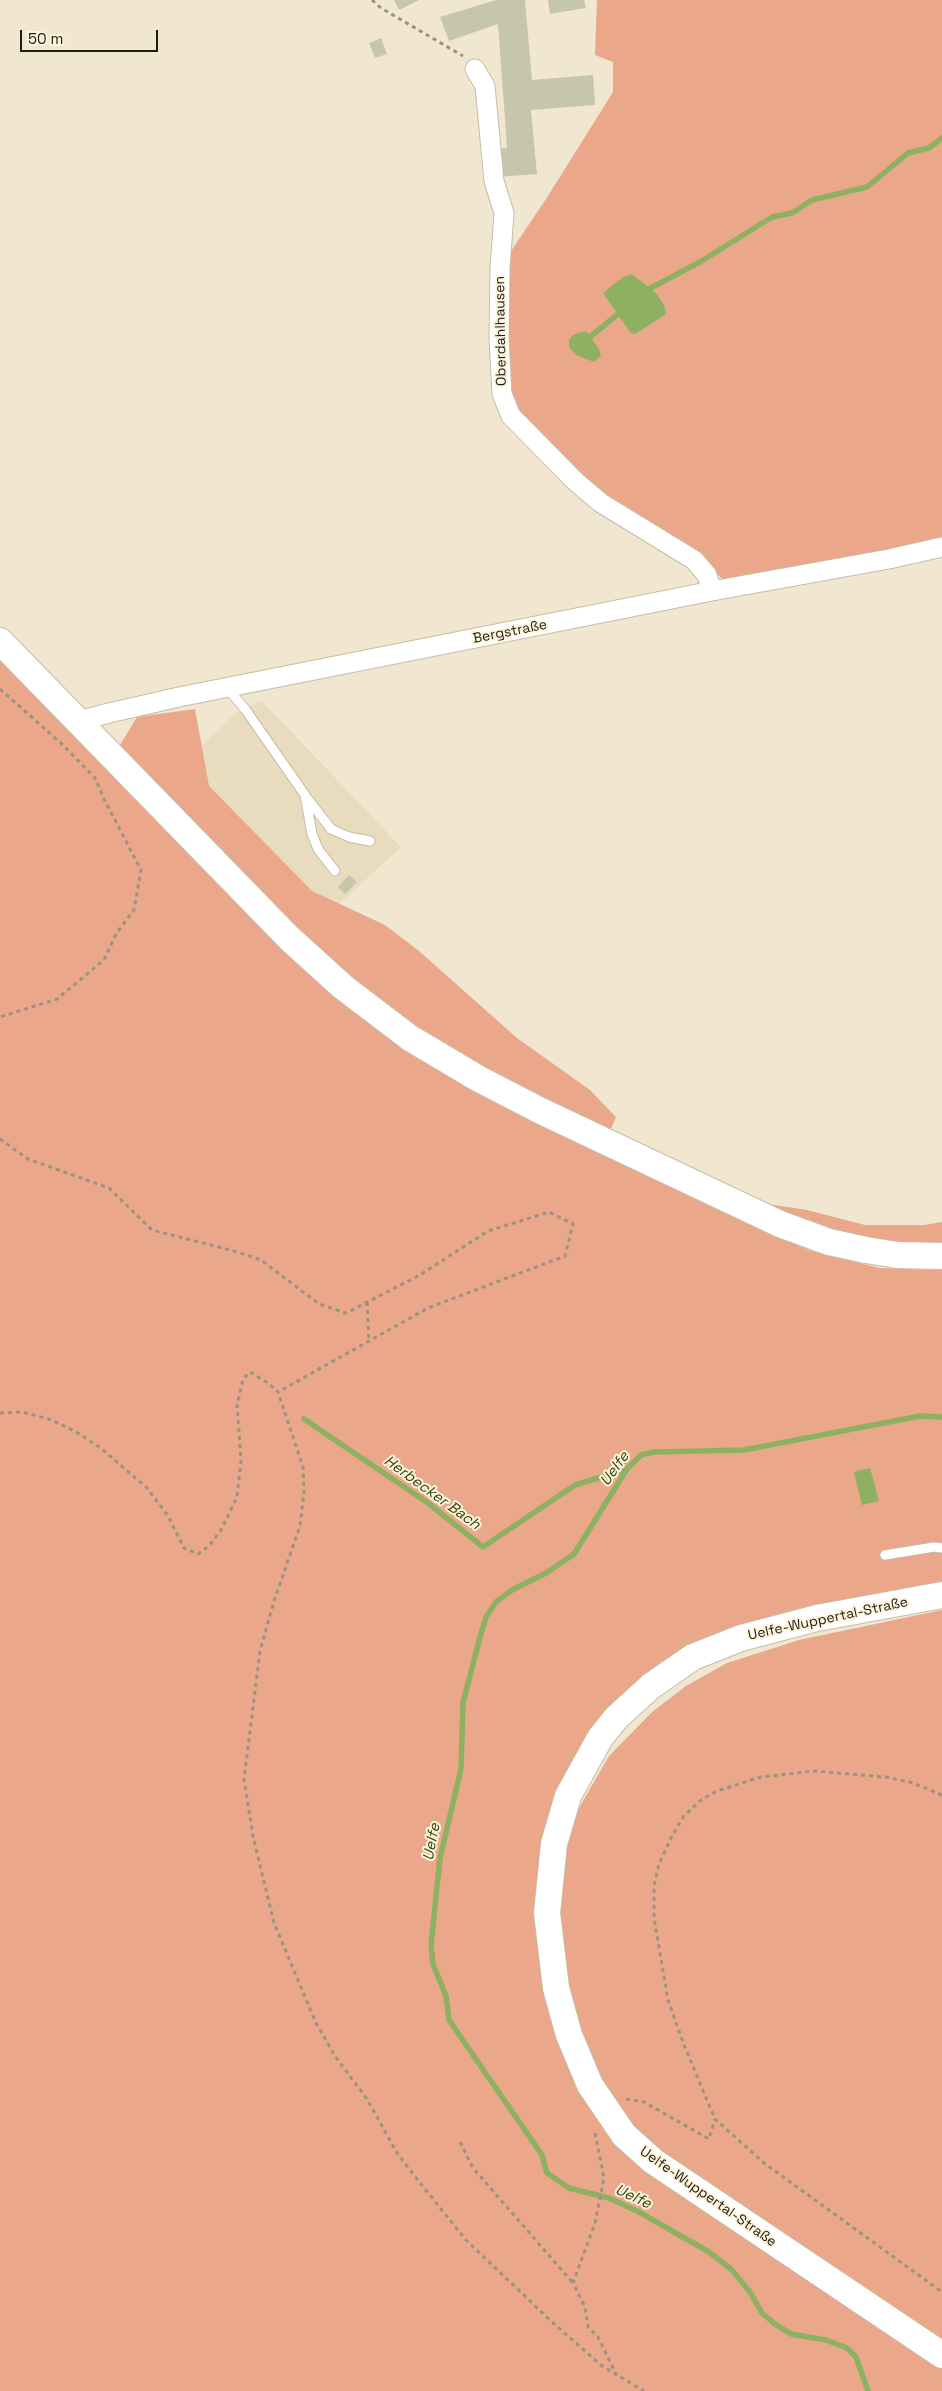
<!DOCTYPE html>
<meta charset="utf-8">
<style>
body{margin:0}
#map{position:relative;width:942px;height:2391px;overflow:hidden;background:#f1e7d0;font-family:"Space Grotesk",sans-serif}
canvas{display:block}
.scale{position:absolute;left:20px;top:30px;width:138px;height:22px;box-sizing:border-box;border:2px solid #1e1b12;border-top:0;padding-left:6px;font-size:15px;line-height:18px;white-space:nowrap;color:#1e1b12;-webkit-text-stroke:4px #fff4dd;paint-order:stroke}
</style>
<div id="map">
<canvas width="942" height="2391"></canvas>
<div class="scale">50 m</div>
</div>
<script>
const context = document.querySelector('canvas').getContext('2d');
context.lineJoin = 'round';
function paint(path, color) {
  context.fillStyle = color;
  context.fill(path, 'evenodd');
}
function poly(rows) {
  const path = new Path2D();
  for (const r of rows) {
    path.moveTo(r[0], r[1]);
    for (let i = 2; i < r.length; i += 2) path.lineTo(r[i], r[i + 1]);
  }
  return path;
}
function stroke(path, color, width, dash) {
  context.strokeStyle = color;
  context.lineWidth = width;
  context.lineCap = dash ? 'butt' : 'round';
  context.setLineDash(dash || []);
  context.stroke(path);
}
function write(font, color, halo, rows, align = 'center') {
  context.font = font + ' "Space Grotesk",sans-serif';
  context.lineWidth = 4;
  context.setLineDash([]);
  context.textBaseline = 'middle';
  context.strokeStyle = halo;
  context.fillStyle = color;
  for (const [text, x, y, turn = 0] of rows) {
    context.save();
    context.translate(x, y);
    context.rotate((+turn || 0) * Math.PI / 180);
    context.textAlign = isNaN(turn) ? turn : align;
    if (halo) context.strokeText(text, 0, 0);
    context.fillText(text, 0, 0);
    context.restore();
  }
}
paint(poly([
 [262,701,401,847,324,918,176,771,236,713]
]), '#e8dbbe');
paint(poly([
 [597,0,942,0,942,544,729,585,704,562,649,531,548,452,504,394,509,254,546,199,613,92,613,62,595,55],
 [0,656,424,1058,473,1091,811,1251,880,1268,942,1270,942,1595,817,1618,651,1686,568,1796,551,1960,624,2135,942,2355,942,2391,0,2391],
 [195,709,209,786,312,891,385,925,419,951,517,1038,590,1090,616,1117,610,1131,504,1079,401,1018,323,952,251,882,120,745,137,717],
 [742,1200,807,1210,865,1225,924,1225,942,1222,942,1245,892,1243,821,1228],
 [942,1610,942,2349,626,2134,574,2037,556,1916,562,1862,579,1808,609,1756,652,1712,686,1686,727,1663,799,1640]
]), '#eba789');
paint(poly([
 [632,274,656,293,664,305,666,314,635,334,630,332,603,293,623,277],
 [581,332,587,332,599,349,601,356,594,362,576,355,569,347,569,340,573,335],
 [870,1468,879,1501,862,1505,854,1472]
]), '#8db161');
stroke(poly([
 [645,291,700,262,772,217,792,213,812,200,867,187,908,153,929,148,942,138],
 [585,341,623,310],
 [304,1419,428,1503,483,1547,575,1485,627,1469],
 [868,2391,856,2357,847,2348,826,2340,791,2334,775,2324,762,2313,750,2292,731,2269,709,2252,639,2212,609,2198,569,2188,547,2173,542,2155,449,2020,446,1996,433,1964,431,1945,440,1858,461,1769,463,1703,480,1637,486,1617,496,1602,512,1590,546,1573,574,1554,627,1469,641,1455,653,1452,744,1450,920,1416,942,1417]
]), '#8db161', 5.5);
paint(poly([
 [394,0,419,0,399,10],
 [496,0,525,0,532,80,593,75,595,105,531,110,537,174,496,177,494,149,507,148,498,24,449,41,440,17],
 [548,0,584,0,586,8,550,14],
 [381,38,387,54,375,58,369,43],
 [349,875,357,882,345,894,338,887]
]), '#c6c6ae');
const lane = poly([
 [228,689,245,709,305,795,312,834,318,849,335,871],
 [307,798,331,829,349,837,370,841],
 [885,1555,934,1547,942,1548]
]);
const street = poly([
 [475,69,485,86,494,181,504,213,500,268,499,339,502,394,511,416,575,481,601,503,694,560,707,575,712,591],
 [81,724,90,718,109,713,179,697,712,591,889,559,942,547]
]);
const secondary = poly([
 [0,641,289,938,343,987,410,1038,479,1079,541,1111,780,1224,829,1242,866,1250,897,1255,942,1256],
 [942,1595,817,1618,741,1638,693,1657,651,1686,616,1718,600,1738,568,1796,554,1844,547,1913,556,1988,569,2035,590,2085,624,2135,653,2161,942,2355]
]);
stroke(lane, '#c7bda6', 11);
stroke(street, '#c7bda6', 21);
stroke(secondary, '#c7bda6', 28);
stroke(poly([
 [372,0,381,8,463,56],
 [0,689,64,746,95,778,104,799,141,870,134,910,116,934,104,960,57,999,0,1017],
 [0,1139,28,1159,109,1188,152,1230,234,1251,261,1260,319,1304,346,1313,420,1275,488,1231,549,1212,573,1224,565,1256,428,1308,278,1392],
 [367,1302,369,1341],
 [0,1413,22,1412,52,1420,78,1433,102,1449,147,1488,168,1516,184,1548,198,1554,209,1546,221,1530,237,1497,241,1461,237,1405,243,1379,250,1372,268,1383,278,1392,303,1467,304,1493,300,1526,274,1601,260,1651,244,1779,253,1836,274,1923,316,2023,335,2056,367,2099,397,2153,421,2184,465,2239,552,2322,602,2366,644,2391],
 [942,1795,910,1782,885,1777,815,1771,761,1777,717,1791,701,1800,684,1816,672,1836,659,1864,654,1886,654,1918,668,2000,684,2045,715,2119,764,2163,942,2292],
 [626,2099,644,2102,709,2139,715,2119],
 [595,2133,604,2178,595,2223,573,2283,585,2307,588,2327,598,2337,616,2374],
 [460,2142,473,2168,573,2283]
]), '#9a9382', 3, [4, 4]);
stroke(lane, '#fff', 9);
stroke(street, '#fff', 19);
stroke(secondary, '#fff', 26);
write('14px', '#1e1b12', '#fff4dd', [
 ["Oberdahlhausen",501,331,-91],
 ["Bergstraße",510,632,-11],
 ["Uelfe-Wuppertal-Straße",828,1619,-12],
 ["Uelfe-Wuppertal-Straße",708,2197,35]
]);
write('italic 15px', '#2e4408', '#fff4dd', [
 ["Uelfe",615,1469,-54],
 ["Herbecker Bach",432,1493,36],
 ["Uelfe",432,1842,-79],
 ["Uelfe",633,2197,25]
]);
</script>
